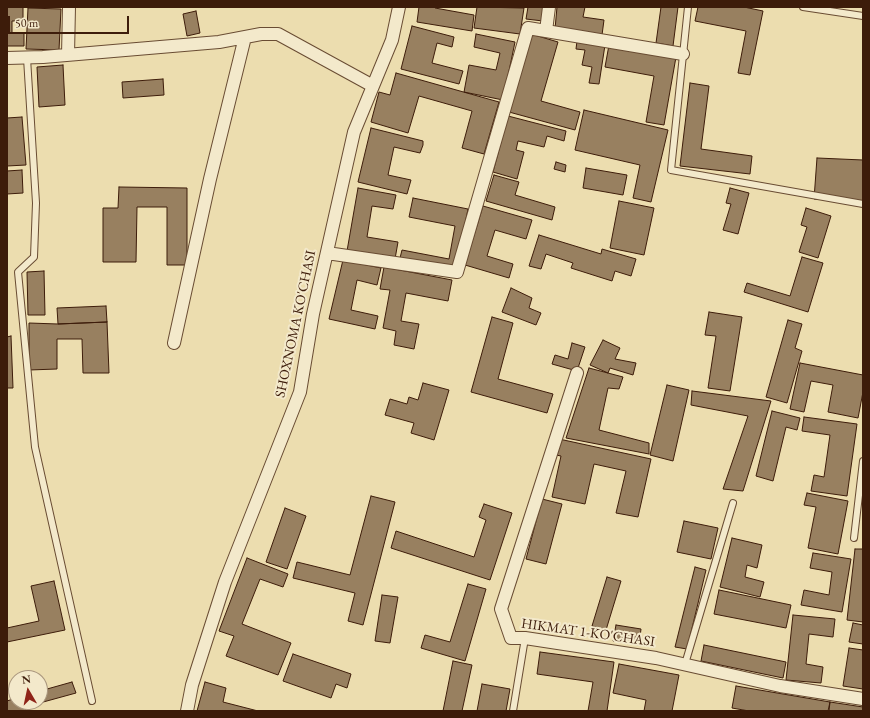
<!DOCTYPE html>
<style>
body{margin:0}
#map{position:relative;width:870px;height:718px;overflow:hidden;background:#ecddaf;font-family:"EB Garamond",serif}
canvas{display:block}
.frame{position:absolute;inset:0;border:8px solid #3d1c0a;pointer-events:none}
.north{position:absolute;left:8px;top:670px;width:40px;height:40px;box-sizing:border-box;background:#f3e9cb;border:1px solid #aa977e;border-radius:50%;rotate:351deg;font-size:11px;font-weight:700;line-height:16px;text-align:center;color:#3d1c0a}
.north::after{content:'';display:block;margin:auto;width:14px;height:18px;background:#8f2418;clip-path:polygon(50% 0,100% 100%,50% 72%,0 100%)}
.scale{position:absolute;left:8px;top:16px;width:121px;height:18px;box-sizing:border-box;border:2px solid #3d1c0a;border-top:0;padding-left:5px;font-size:12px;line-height:14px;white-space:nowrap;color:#3d1c0a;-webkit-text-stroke:3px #f3e9cb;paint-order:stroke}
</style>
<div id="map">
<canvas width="870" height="718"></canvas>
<div class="frame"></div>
<div class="north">N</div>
<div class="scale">50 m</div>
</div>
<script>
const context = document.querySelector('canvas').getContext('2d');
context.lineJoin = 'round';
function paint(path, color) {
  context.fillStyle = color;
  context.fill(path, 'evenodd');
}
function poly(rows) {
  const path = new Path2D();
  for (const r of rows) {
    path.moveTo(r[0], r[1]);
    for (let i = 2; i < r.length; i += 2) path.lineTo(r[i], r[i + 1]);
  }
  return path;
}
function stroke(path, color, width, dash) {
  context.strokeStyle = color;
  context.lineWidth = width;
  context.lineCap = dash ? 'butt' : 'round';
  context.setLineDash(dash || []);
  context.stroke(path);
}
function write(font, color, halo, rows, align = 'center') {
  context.font = font + ' "EB Garamond",serif';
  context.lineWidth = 4;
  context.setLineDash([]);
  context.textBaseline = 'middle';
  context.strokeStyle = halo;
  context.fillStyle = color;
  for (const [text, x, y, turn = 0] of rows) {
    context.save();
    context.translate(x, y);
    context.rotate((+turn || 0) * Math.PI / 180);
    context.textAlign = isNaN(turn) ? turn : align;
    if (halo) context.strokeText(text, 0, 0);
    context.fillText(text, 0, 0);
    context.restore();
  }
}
const building = poly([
 [7,7,23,7,23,21,12,21,12,33,24,33,24,46,7,46,7,7],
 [419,7,435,7,435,8,474,15,472,31,417,22,419,7],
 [477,7,524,8,520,34,474,28,477,7],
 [528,7,545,7,543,21,526,19,528,7],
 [557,7,585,7,583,17,604,20,602,35,555,29,557,7],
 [661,7,678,7,673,46,656,43,661,7],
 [698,7,744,7,763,11,750,75,738,73,746,31,695,21,698,7],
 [28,8,61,9,59,50,26,49,28,8],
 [196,11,200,33,187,36,183,14,196,11],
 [412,26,454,37,452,47,437,43,432,63,463,71,459,84,401,69,412,26],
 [476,34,515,42,503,100,464,92,469,65,496,70,500,53,474,47,476,34],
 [531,34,558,42,541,101,580,112,575,130,509,112,531,34],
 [577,41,605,45,599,84,589,83,592,67,582,65,585,50,576,49,577,41],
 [609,45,676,57,664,125,646,122,654,76,605,67,609,45],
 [63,65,65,105,39,107,37,67,63,65],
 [396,73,499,102,484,154,462,148,472,111,419,96,408,133,371,122,379,92,390,95,396,73],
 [163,79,164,95,123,98,122,82,163,79],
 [690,83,709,86,701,149,752,156,750,174,680,166,690,83],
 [584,110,668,130,651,202,633,198,640,165,575,150,584,110],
 [508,116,566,131,564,141,547,136,544,147,518,141,516,150,524,152,517,179,493,172,508,116],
 [22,117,26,165,7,166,7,118,22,117],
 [371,128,423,141,423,145,420,153,394,147,388,175,411,180,407,194,358,182,371,128],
 [817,158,863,160,863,202,814,199,817,158],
 [556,162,566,165,565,172,554,169,556,162],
 [586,168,627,175,623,195,583,188,586,168],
 [22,170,23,193,7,194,7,171,22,170],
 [494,175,519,182,515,195,555,207,552,220,486,201,494,175],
 [119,187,187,188,187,265,167,265,167,207,137,207,136,262,103,262,103,208,118,208,119,187],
 [358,188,396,195,393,209,372,206,367,237,398,242,395,259,347,251,358,188],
 [730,188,749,193,738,234,723,230,731,204,726,203,730,188],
 [413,198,468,209,456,269,400,258,402,250,449,259,455,226,409,217,413,198],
 [619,201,654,208,644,255,610,248,619,201],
 [483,206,532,220,526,239,495,230,487,256,513,264,509,278,465,265,483,206],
 [806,208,831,216,818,258,799,252,807,227,801,225,806,208],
 [539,235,601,254,602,249,636,259,631,276,615,271,612,281,571,268,573,263,546,254,541,269,529,266,539,235],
 [802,257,823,263,808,312,744,292,747,283,790,296,802,257],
 [343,260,381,268,377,285,357,280,351,310,378,316,375,329,329,319,343,260],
 [384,267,452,280,448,301,406,293,401,321,419,324,414,349,394,345,396,331,383,328,390,290,380,289,384,267],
 [44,271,45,315,28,315,27,272,44,271],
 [511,288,532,298,529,308,541,313,536,325,502,312,511,288],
 [106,306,107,322,58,324,57,308,106,306],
 [709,312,742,317,730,391,708,388,716,336,705,335,709,312],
 [492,317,513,323,498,379,553,394,547,413,471,392,492,317],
 [788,320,802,324,795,348,802,351,787,403,766,397,788,320],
 [107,322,109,373,83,373,82,339,57,339,57,369,29,370,29,323,58,324,107,322],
 [11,336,13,388,7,388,7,337,11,336],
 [603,340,620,348,615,359,636,363,633,375,610,368,608,373,590,365,603,340],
 [572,343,585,347,577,371,552,364,555,355,568,359,572,343],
 [800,363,863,375,863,392,858,418,828,412,833,385,811,381,804,412,790,409,800,363],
 [589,368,623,377,619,389,608,388,599,430,649,443,649,454,566,438,589,368],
 [423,383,449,390,434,440,411,433,414,423,385,415,390,399,407,404,409,397,418,400,423,383],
 [667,385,689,390,673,461,650,455,667,385],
 [692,391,771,401,743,491,723,489,748,416,691,405,692,391],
 [772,411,800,418,797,430,786,427,773,481,756,476,772,411],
 [804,417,857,424,847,496,811,491,814,475,824,477,830,435,802,431,804,417],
 [559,439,651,459,638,517,616,513,626,471,594,464,585,504,552,497,561,456,556,455,559,439],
 [807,493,848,501,838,554,808,548,816,507,804,505,807,493],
 [371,496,395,502,363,625,348,621,355,593,293,578,297,562,350,575,371,496],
 [542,499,562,504,546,564,526,559,542,499],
 [484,504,512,513,490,580,391,548,396,531,474,557,486,520,479,517,484,504],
 [285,508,306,516,287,569,266,562,285,508],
 [684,521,718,528,711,559,677,552,684,521],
 [732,538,762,545,757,568,747,565,745,577,764,582,760,597,720,587,732,538],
 [855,549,863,549,863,622,847,620,855,549],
 [813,553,851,559,842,612,801,605,804,590,829,595,832,572,810,568,813,553],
 [247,558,288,574,283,587,260,579,242,624,291,643,278,675,226,656,234,636,219,631,247,558],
 [695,567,706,570,687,649,675,647,695,567],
 [607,577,621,581,606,630,592,626,607,577],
 [54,581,65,630,7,642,7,628,39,621,31,586,54,581],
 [468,584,486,589,465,661,421,648,425,635,450,642,468,584],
 [719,590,791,605,786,628,714,614,719,590],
 [382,595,398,597,390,643,375,641,382,595],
 [793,615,835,619,833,637,809,634,806,664,823,667,821,683,786,680,793,615],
 [853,623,863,625,863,644,849,642,853,623],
 [616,625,641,629,639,645,613,641,616,625],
 [704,645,786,662,783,678,701,661,704,645],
 [849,648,863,650,863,689,843,686,849,648],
 [540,652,614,662,607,711,588,711,593,682,537,674,540,652],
 [293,654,351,674,347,688,336,684,331,698,283,681,293,654],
 [453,661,472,665,462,711,443,711,453,661],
 [619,664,679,675,672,711,644,711,646,700,613,693,619,664],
 [72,682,76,693,25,707,26,711,7,711,7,701,16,698,16,702,40,702,40,691,72,682],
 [205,682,226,688,223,702,258,711,197,711,205,682],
 [482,684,510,689,506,711,477,711,482,684],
 [736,686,830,702,828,711,749,711,732,708,736,686],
 [830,702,863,707,863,711,829,711,830,702]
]);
paint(building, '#988060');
stroke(building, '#3d1c0a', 1);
const lane = poly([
 [688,7,671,170,863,204],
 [803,7,863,16],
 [27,58,36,203,34,257,18,272,35,447,92,701],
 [854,538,863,461],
 [685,664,733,503],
 [513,711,525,638]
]);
const street = poly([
 [546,31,549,7],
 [68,55,69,7],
 [7,58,43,57,219,42,261,34,278,34,373,86],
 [327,253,457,272,528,28,683,54],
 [174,343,210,179,245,37],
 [577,373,501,609,511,638,525,638,656,658,780,686,863,699],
 [187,711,192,685,225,582,300,392,313,314,354,132,392,40,399,7]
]);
stroke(lane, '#694c33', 8);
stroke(street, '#694c33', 14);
stroke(lane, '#f3e9cb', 6);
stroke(street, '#f3e9cb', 12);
write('14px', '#3d1c0a', '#f3e9cb', [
 ["SHOXNOMA KO'CHASI",296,324,-78],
 ["HIKMAT 1-KO'CHASI",588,633,8]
]);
</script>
